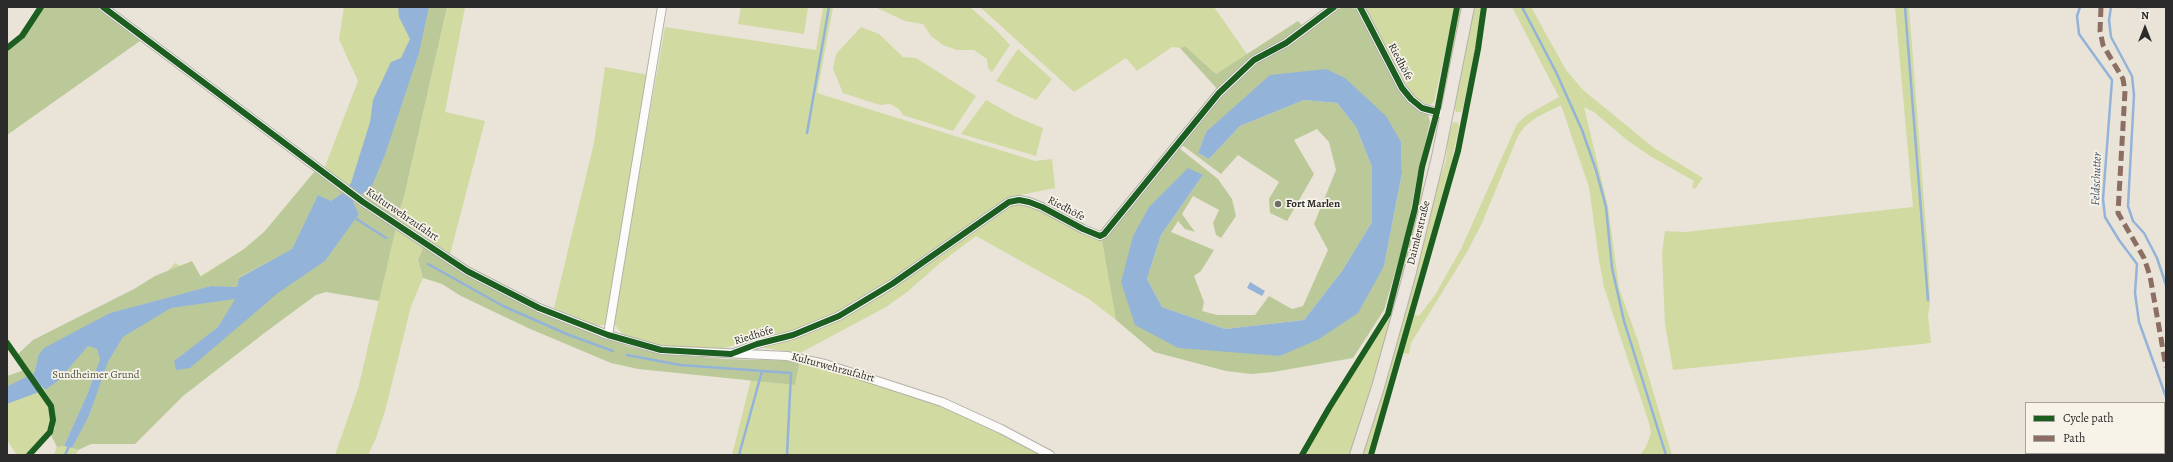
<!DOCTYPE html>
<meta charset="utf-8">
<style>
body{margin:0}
#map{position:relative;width:2173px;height:462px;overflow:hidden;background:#e9e4d7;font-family:Alegreya,serif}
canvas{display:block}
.frame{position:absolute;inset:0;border:8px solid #2b2b2b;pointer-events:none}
.legend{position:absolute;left:2025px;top:402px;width:140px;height:52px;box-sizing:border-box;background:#f7f3e8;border:1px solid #a5a39c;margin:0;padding:5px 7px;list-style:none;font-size:12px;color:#2b2b2b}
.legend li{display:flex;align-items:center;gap:8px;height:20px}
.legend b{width:20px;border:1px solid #a5a39c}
.north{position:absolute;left:2125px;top:8px;width:40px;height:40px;-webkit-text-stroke:3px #f7f3e8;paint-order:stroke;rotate:0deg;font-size:11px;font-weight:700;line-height:16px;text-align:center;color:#2b2b2b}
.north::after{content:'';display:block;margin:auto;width:14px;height:18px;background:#2b2b2b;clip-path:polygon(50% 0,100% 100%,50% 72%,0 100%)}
</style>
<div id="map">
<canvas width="2173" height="462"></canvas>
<div class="frame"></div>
<ul class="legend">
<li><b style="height:5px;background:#1b5e20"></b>Cycle path</li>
<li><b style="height:5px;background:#8d6e63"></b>Path</li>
</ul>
<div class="north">N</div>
</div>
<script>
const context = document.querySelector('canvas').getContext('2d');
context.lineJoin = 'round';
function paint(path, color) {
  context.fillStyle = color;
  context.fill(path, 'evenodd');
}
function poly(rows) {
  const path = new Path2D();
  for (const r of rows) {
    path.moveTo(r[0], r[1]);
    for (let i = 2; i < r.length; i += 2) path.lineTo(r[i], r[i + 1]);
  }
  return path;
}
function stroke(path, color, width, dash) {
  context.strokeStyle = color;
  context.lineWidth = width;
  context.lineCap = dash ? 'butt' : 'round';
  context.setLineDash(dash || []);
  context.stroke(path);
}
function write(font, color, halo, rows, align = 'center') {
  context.font = font + ' Alegreya,serif';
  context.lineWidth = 3.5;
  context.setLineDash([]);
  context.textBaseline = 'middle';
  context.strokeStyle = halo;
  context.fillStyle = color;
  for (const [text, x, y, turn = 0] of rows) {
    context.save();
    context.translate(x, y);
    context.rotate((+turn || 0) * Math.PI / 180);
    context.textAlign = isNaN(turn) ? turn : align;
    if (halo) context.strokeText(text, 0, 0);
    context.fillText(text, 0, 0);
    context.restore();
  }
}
paint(poly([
 [344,7,445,7,382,214,237,340,76,442,45,400,51,415,48,429,26,455,17,455,7,440,7,404,39,391,14,357,165,274,175,263,200,276,274,231,321,177,358,81,339,39],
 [447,7,465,7,445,112,485,121,450,254,397,219,404,197],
 [741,7,808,7,804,34,738,24],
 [823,7,833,7,817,93,1035,161,1052,159,1055,188,1020,195,1019,198,903,275,840,312,791,332,715,350,663,346,623,335,615,325,614,317,665,27,816,50],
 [875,7,970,7,996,30,1010,45,992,72,988,68,987,59,974,50,957,50,943,45,931,36,923,24,905,21],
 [980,7,1214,7,1247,54,1216,74,1185,46,1180,48,1172,47,1137,71,1126,58,1074,92],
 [1364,7,1455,7,1434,102,1429,105,1413,97],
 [1459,7,1463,7,1443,100,1441,101],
 [1473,7,1482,7,1478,35,1463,107,1461,112,1456,112,1454,107],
 [1512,7,1531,7,1566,70,1583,90,1654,148,1703,178,1695,189,1692,187,1694,181,1650,156,1627,140,1594,112,1584,107,1608,207,1619,288,1638,341,1672,455,1640,455,1646,447,1651,433,1649,423,1604,287,1599,260,1589,187,1561,105,1537,117,1525,126,1518,136,1482,223,1467,252,1411,343,1409,354,1403,353,1412,314,1419,316,1435,295,1461,249,1517,124,1527,115,1559,97],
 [1895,7,1909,7,1928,254,1930,303,1928,316,1931,343,1673,370,1665,324,1662,253,1665,231,1685,232,1913,207],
 [861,27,879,34,903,57,916,58,976,96,953,131,903,115,899,109,890,104,880,105,843,93,833,69,836,54],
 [1018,49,1052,79,1036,100,996,81],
 [605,67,649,75,606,324,597,326,554,308,594,143],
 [986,100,1016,117,1043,128,1036,156,961,134],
 [1453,122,1458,123,1459,127,1451,163,1376,432,1369,455,1361,455,1438,183,1446,161,1448,137],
 [1424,172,1421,202,1412,239,1403,271,1395,290,1414,219,1421,177],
 [1019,204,1041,211,1072,229,1102,241,1116,320,1089,299,976,236,940,263,907,292,886,307,800,353,764,348,764,346,840,318,1002,209],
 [396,228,424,246,418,260,423,278,411,306,385,411,376,438,368,455,335,455,358,389],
 [1392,314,1379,362,1349,455,1306,455,1330,411],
 [800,361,821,366,925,399,1003,433,1044,455,732,455,751,380,795,385],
 [64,446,78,450,76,455,54,455,57,447]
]), '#d0daa1');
paint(poly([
 [43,7,97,7,140,41,7,135,7,51,23,39],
 [429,7,447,7,404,197,397,219,361,195,372,186,385,155,419,53],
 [1345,7,1358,9,1399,89,1428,114,1430,122,1417,178,1406,235,1384,310,1353,358,1273,372,1251,374,1226,371,1154,352,1116,320,1102,241,1179,148,1218,179,1232,199,1236,216,1221,238,1216,235,1213,223,1219,210,1193,196,1182,214,1195,232,1185,229,1178,221,1171,232,1214,250,1201,271,1194,276,1204,302,1202,311,1217,315,1255,315,1269,296,1292,309,1303,306,1328,250,1314,224,1336,170,1329,142,1317,129,1294,140,1314,174,1287,221,1270,213,1269,199,1279,182,1238,155,1221,174,1182,145,1221,93,1180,48,1185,46,1216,74,1298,21,1307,31,1338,9],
 [1345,79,1401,142,1402,173,1384,266,1280,356,1135,325,1149,207,1203,175,1161,235,1147,279,1162,307,1225,329,1304,320,1342,271,1372,222,1372,167,1356,127,1337,103,1304,100,1240,126,1209,159,1198,153,1206,132],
 [315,171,344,192,331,201,318,195,292,249,239,277,237,287,211,286,110,313,38,356,34,376,18,354,33,340,134,289,155,276,192,261,201,277,244,249,264,232],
 [355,200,396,228,379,301,326,292,316,295,267,331,183,396,135,444,91,444,78,450,72,448,89,416,108,362,123,337,171,307,235,299,218,327,174,361,325,261,359,214,353,202],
 [424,246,465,274,502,294,538,312,627,346,657,353,724,359,800,361,795,385,638,369,611,363,528,328,461,296,442,284,423,278,418,260],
 [88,346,97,349,100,359,87,395,64,446,57,447,51,435,55,428,53,405,45,390,58,381],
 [24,370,31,380,7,388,7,376]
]), '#bbc999');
paint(poly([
 [398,7,429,7,419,53,385,155,372,186,355,200,353,202,359,214,325,261,278,293,190,368,176,370,174,361,218,327,235,299,171,308,123,337,108,362,89,416,72,448,64,446,87,395,100,359,97,349,88,346,58,381,45,390,34,376,38,356,44,348,110,313,211,286,237,287,239,278,292,249,318,195,331,201,344,192,351,183,370,122,373,100,391,62,401,58,410,39,399,17],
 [1326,69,1345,78,1386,116,1401,142,1402,173,1384,266,1358,313,1319,339,1280,356,1178,348,1135,325,1121,282,1133,236,1149,207,1188,168,1203,175,1161,235,1147,279,1162,307,1225,329,1304,320,1342,271,1372,222,1372,167,1356,127,1337,103,1304,100,1240,126,1209,159,1198,153,1206,132,1270,75],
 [1250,282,1265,291,1262,296,1247,288],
 [31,380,39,392,7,404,7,388]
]), '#94b3d8');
stroke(poly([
 [1522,7,1556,72,1582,130,1596,170,1606,207,1612,268,1624,321,1666,455],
 [1905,7,1928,300],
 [2080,7,2077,16,2079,34,2112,80,2103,199,2105,217,2119,240,2137,264,2135,293,2139,322,2166,397],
 [2111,7,2109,20,2111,37,2132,76,2134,95,2128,206,2133,221,2144,233,2157,258,2166,285],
 [2136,7,2147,7],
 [807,133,829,7],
 [355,218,386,238],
 [428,264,503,306,569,335,613,351],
 [627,355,680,365,791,373,787,455],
 [65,455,70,444],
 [739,455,762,371]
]), '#94b3d8', 2.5);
stroke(poly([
 [7,395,39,379,47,364]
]), '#94b3d8', 15);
const street = poly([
 [103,7,363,202,467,271,539,308,608,335,661,350,787,356,825,364,942,402,1001,429,1050,455],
 [1360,7,1402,88,1411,99,1422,108,1446,115],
 [608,335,662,7],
 [734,353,757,344,793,335,839,316,892,284,1009,202,1019,200,1029,202,1042,207,1083,229,1100,236,1104,234,1219,93,1254,60,1286,43,1334,7]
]);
const primary = poly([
 [1356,455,1378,387,1409,276,1438,157,1468,7]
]);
stroke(street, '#b4b1a9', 10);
stroke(primary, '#b4b1a9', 14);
stroke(street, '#fcfbf9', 8);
stroke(primary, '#ece5dd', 12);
stroke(poly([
 [2101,7,2100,31,2103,45,2123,79,2125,91,2118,213,2144,258,2150,276,2166,367]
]), '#8d6e63', 5, [10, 5]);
stroke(poly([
 [103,7,363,202,467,271,539,308,608,335,661,350,731,354,757,344,793,335,839,316,892,284,1009,202,1019,200,1029,202,1042,207,1083,229,1100,236,1104,234,1219,93,1254,60,1286,43,1334,7],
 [1360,7,1402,88,1411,99,1422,108,1437,112],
 [7,48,22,36,41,7],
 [7,343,51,406,53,420,50,432,29,455],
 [1302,455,1329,408,1388,314,1415,208,1422,167,1437,112,1457,7],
 [1371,455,1458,151,1478,49,1484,7]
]), '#1b5e20', 6);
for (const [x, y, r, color] of [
 [1278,204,4,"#6e6c67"]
]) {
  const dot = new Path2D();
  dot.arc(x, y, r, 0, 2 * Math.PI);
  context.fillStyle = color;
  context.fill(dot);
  stroke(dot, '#f7f3e8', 1.5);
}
write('11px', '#2b2b2b', '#f7f3e8', [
 ["Riedhöfe",1400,62,62],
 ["Riedhöfe",1066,209,28],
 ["Kulturwehrzufahrt",402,215,34],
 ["Daimlerstraße",1419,233,-76],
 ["Riedhöfe",754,336,-17],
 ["Kulturwehrzufahrt",833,368,15]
]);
write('bold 11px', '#2b2b2b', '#f7f3e8', [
 ["Fort Marlen",1286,204]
], 'left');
write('11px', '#4f543e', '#f7f3e8', [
 ["Sundheimer Grund",96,375]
]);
write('italic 12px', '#435368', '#f7f3e8', [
 ["Feldschutter",2097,179,-88]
]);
</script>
